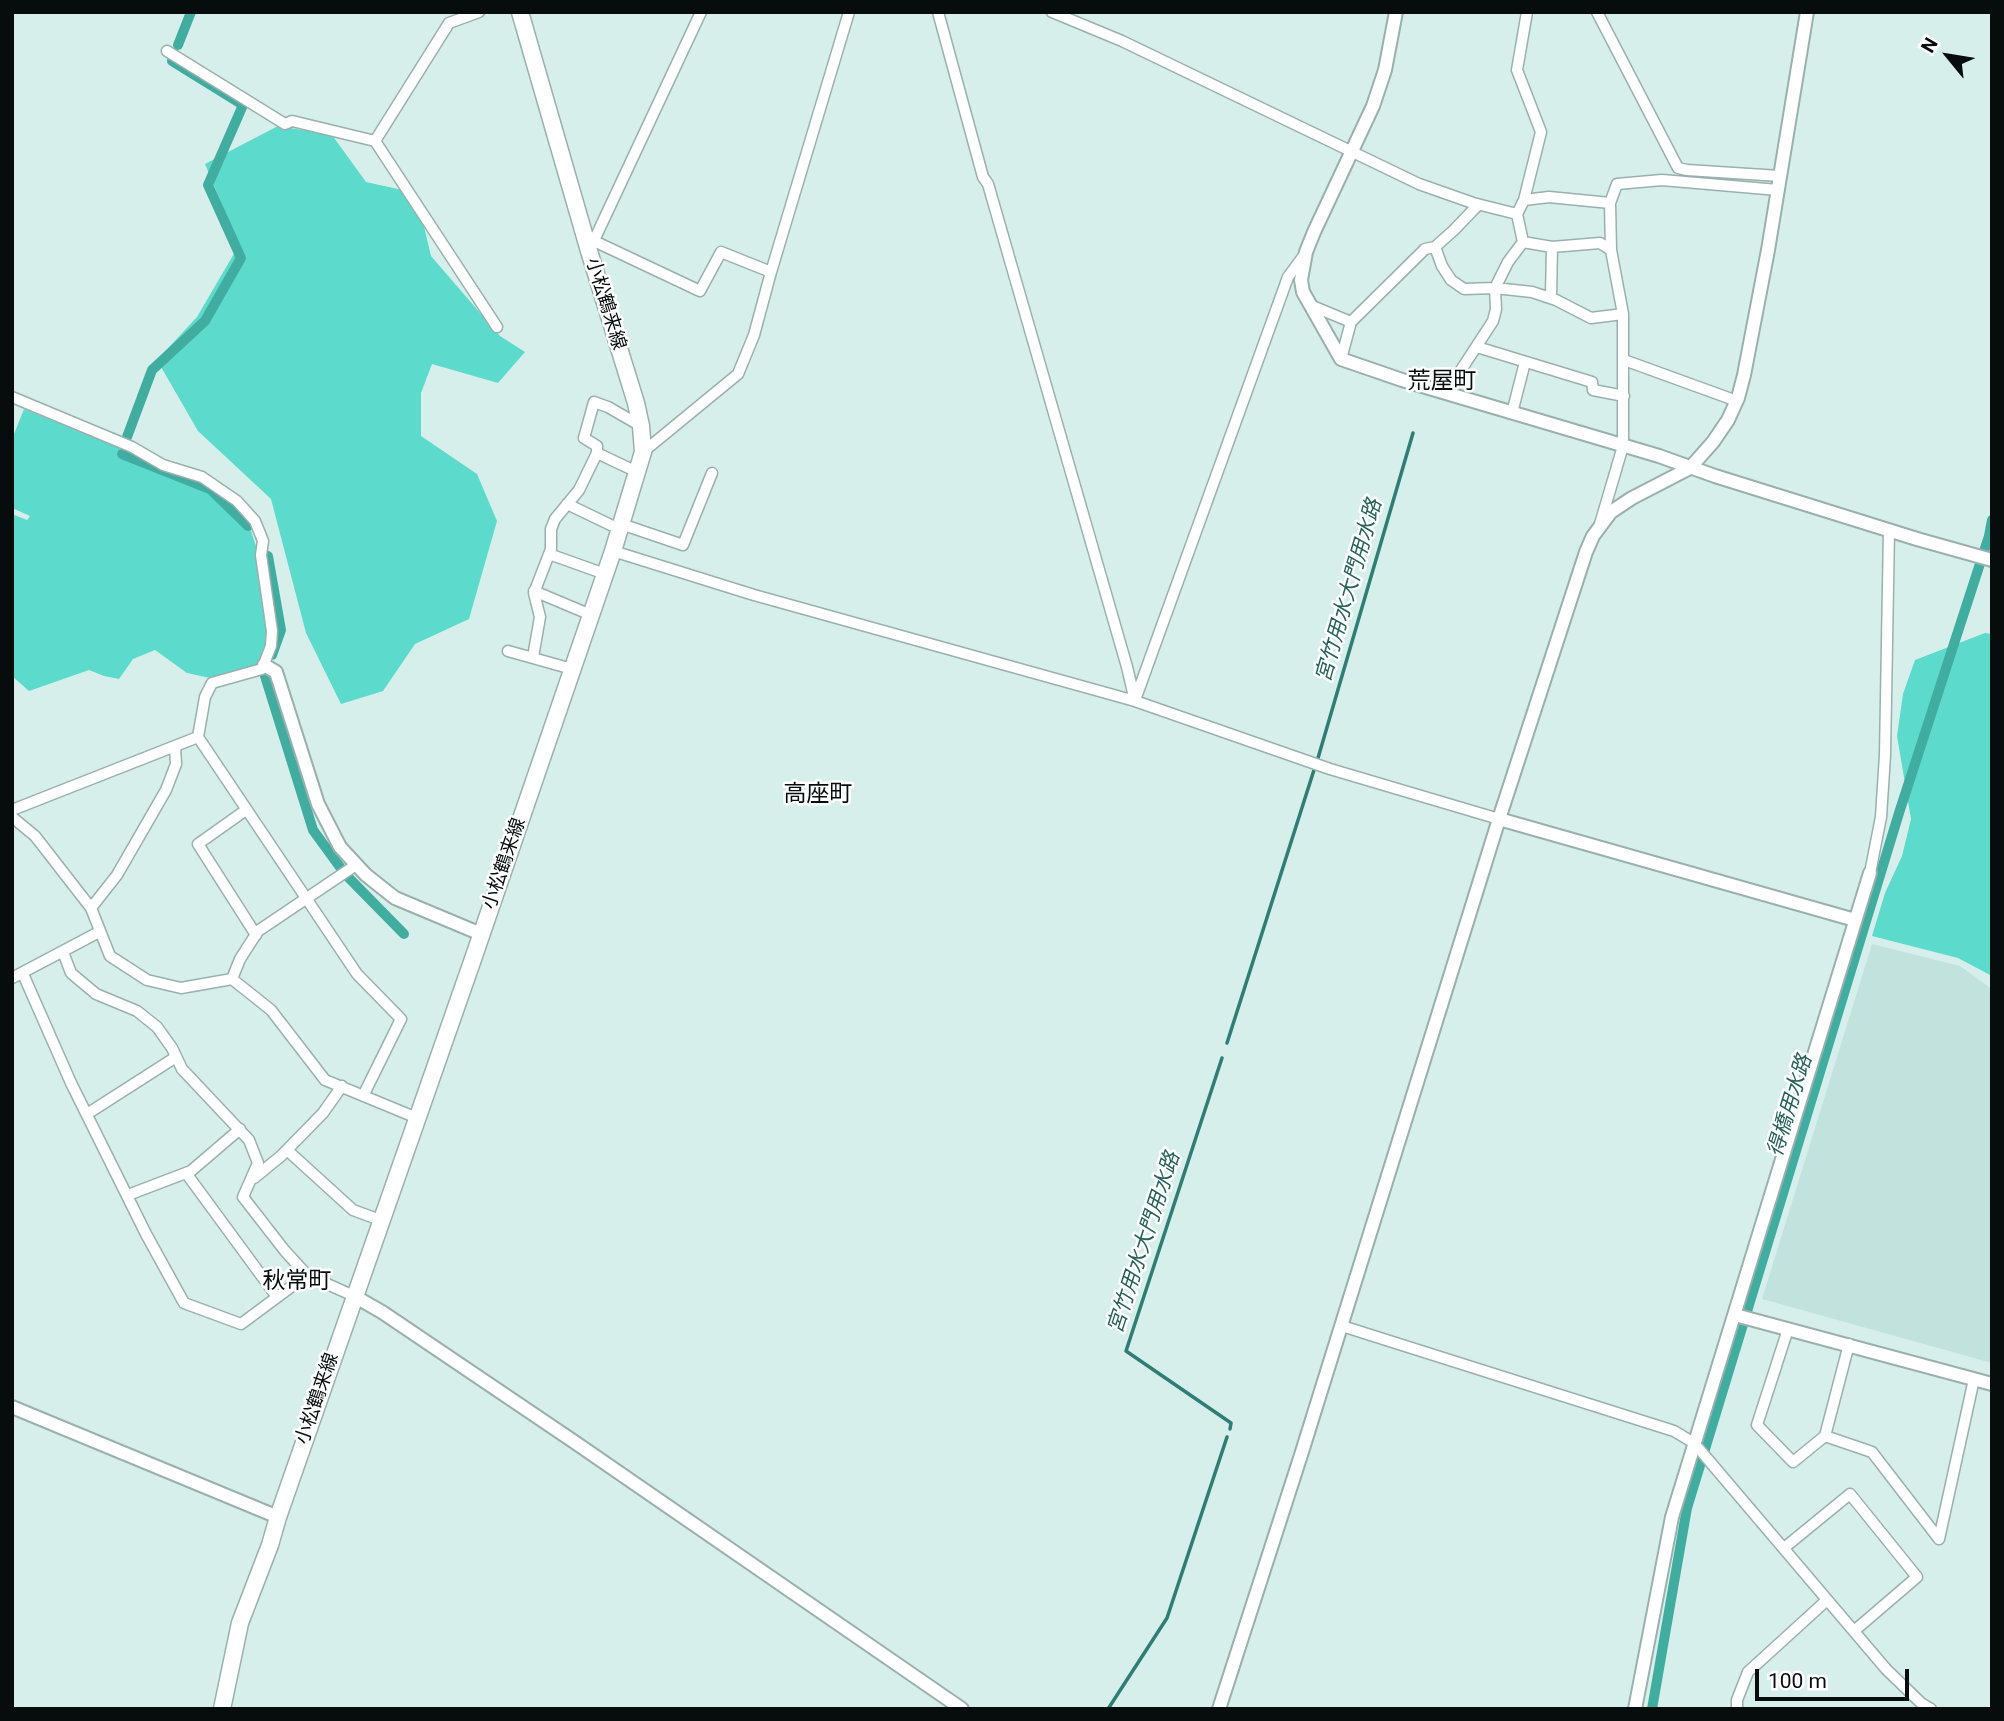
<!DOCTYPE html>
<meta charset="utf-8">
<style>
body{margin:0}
#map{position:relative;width:2004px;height:1721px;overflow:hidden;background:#d7efeb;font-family:Roboto,sans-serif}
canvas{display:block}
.frame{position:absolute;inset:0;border:14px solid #060d0c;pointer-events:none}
.north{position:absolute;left:1913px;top:21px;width:70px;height:70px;-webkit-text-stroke:5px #fff;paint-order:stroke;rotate:300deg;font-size:19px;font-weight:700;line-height:28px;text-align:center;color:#060d0c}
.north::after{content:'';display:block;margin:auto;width:24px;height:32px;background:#060d0c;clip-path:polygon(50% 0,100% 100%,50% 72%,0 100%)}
.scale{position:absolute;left:1755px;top:1669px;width:154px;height:32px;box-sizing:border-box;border:4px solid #060d0c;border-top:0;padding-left:9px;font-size:21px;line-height:24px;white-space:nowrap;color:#060d0c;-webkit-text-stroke:5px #fff;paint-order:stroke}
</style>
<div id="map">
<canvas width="2004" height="1721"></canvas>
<div class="frame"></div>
<div class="north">N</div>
<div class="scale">100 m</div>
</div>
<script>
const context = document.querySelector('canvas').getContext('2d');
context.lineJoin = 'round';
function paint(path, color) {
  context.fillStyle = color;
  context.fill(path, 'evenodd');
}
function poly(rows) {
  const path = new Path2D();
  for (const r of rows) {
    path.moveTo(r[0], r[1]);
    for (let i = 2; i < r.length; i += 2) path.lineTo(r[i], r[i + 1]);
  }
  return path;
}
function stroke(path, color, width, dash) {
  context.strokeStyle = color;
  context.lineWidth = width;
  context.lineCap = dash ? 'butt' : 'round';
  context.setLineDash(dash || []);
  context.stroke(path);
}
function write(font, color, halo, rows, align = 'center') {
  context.font = font + ' Roboto,"Noto Sans JP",sans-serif';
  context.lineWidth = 5;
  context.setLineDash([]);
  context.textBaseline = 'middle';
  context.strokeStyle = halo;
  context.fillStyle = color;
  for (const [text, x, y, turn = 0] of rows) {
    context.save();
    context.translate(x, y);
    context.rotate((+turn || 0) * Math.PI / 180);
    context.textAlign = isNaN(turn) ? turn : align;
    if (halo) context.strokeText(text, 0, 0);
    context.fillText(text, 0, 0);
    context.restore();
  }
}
paint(poly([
 [1872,944,1960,966,1992,989,1992,1363,1762,1299]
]), '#c2e3dd');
paint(poly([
 [278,126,332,135,366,182,416,193,431,256,500,336,525,352,498,383,432,364,421,393,421,436,477,474,497,521,469,619,415,644,383,691,341,704,306,633,271,499,198,431,157,360,197,317,239,245,205,164],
 [24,409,142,456,185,481,220,495,239,511,249,525,259,555,269,640,259,665,210,678,187,673,155,650,133,659,119,679,104,676,89,670,29,691,12,676,12,514,27,520,30,516,12,508,12,439],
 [1985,633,1992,634,1992,976,1958,958,1872,936,1885,893,1902,856,1911,819,1897,736,1903,694,1915,660]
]), '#5cdacb');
stroke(poly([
 [1318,758,1413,433],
 [1227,1043,1314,770],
 [1222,1058,1126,1351,1231,1423,1230,1429],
 [1108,1709,1167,1618,1227,1437]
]), '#2f7d74', 3.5);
stroke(poly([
 [178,45,191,12],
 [127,437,152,370,205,321,241,258,208,185,243,105,172,61],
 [122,454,210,489,248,526],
 [268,556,281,630,272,655],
 [265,676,313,830,340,867],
 [348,877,404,934],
 [1652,1709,1687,1508,1899,813,1989,536,1992,520]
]), '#41ada1', 10);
const minor = poly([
 [938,12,983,177,988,184,1127,667,1135,701],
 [1052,12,1122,41,1419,184,1473,203,1517,214,1523,242,1552,247,1600,243,1611,250,1623,314,1623,446,1600,524],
 [1597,12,1678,168,1687,170,1780,176],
 [167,51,285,124,292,121,375,141,497,327],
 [375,141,449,23,479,12],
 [1524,200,1541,132,1517,70,1527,12],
 [1478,205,1454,230,1435,247,1442,266,1451,280,1464,289,1495,288,1532,292,1556,300,1591,318,1623,314],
 [1517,214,1524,200,1549,197,1610,203],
 [594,241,700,291,721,252,771,272],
 [590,249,701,12],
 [1611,250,1610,203,1617,184,1662,180,1778,190],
 [1551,298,1552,247],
 [1310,305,1351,322],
 [1477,347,1592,382,1593,390,1624,396],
 [1341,359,1351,322,1425,249,1435,247],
 [1624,360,1737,401],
 [1446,393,1493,321,1496,309,1495,288,1508,262,1523,242],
 [12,397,132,447,163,465,202,477,237,501,255,521,263,541,261,555,272,631,271,646,262,669,212,683,205,697,198,737,357,974,401,1019,364,1094],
 [1512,413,1525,362],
 [643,452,738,374,754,335,771,272,849,12],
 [597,453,637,472],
 [567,504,619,529],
 [621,524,683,545,712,473],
 [613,551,754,595,1135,701,1330,769,1499,819],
 [549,554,605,574],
 [534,591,591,615],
 [508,651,572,669],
 [533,657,540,617,534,593,551,549,551,529,555,519,579,490,597,453,597,446,584,438,594,402,608,407,641,426],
 [1135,700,1288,277,1305,254],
 [12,810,198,737],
 [246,810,198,844,256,935],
 [12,817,35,836,91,908,110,956,147,980,181,988,232,979,271,1010,325,1080,417,1118],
 [1870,873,1881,817,1885,755,1889,530],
 [91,908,117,875,166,790,176,764,175,747],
 [63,952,71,973,96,994,137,1011,157,1027,172,1048,182,1069,249,1140,258,1163,243,1197,285,1251,307,1275,354,1296],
 [23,974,71,1083,146,1234,184,1303,241,1324,307,1275],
 [12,978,99,932],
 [232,979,240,959,258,931,356,865],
 [87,1114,176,1057],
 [287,1150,353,1210,380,1220],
 [186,1173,277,1297],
 [254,1178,281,1156,323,1113,342,1086],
 [128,1195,191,1171,240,1129],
 [1342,1326,1674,1431,1694,1443,1886,1669,1921,1703,1931,1709],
 [1788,1329,1757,1425,1793,1462,1825,1436,1872,1452,1939,1539],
 [1825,1436,1849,1344],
 [1939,1539,1974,1379],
 [1784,1548,1850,1494,1917,1577,1854,1631],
 [1737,1709,1737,1700,1748,1672,1827,1600]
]);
const tertiary = poly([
 [1396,12,1385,70,1373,106,1314,232,1306,252,1301,280,1303,292,1341,359,1402,380,1659,456,1715,476,1917,539,1992,560],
 [264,665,276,672,318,804,340,847,366,875,395,898,481,934],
 [1499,819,1855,920],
 [354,1296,382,1312,573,1441,962,1709],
 [1735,1315,1992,1384],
 [12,1407,278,1517],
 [1219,1709,1301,1455,1499,819,1586,552,1593,536,1611,512,1632,498,1690,468,1713,442,1728,420,1738,398,1744,375,1768,250,1807,12],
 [1635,1709,1672,1517,1870,873]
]);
const primary = poly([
 [222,1709,240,1623,270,1545,278,1517,473,959,613,551,643,452,641,426,636,403,589,251,520,12]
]);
stroke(minor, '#9ab0ad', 13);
stroke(tertiary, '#9ab0ad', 16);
stroke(primary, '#9ab0ad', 19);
stroke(minor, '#fff', 10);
stroke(tertiary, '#fff', 12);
stroke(primary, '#fff', 16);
write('19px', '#060d0c', '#fff', [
 ["小松鶴来線",605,304,73],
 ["小松鶴来線",505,864,-71],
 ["小松鶴来線",318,1399,-71]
]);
write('italic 21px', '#26615a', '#fff', [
 ["宮竹用水大門用水路",1350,591,-74],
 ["得橋用水路",1791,1106,-73],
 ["宮竹用水大門用水路",1145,1243,-72]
]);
write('23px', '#060d0c', '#fff', [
 ["荒屋町",1442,382],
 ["高座町",818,795],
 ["秋常町",297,1282]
]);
</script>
